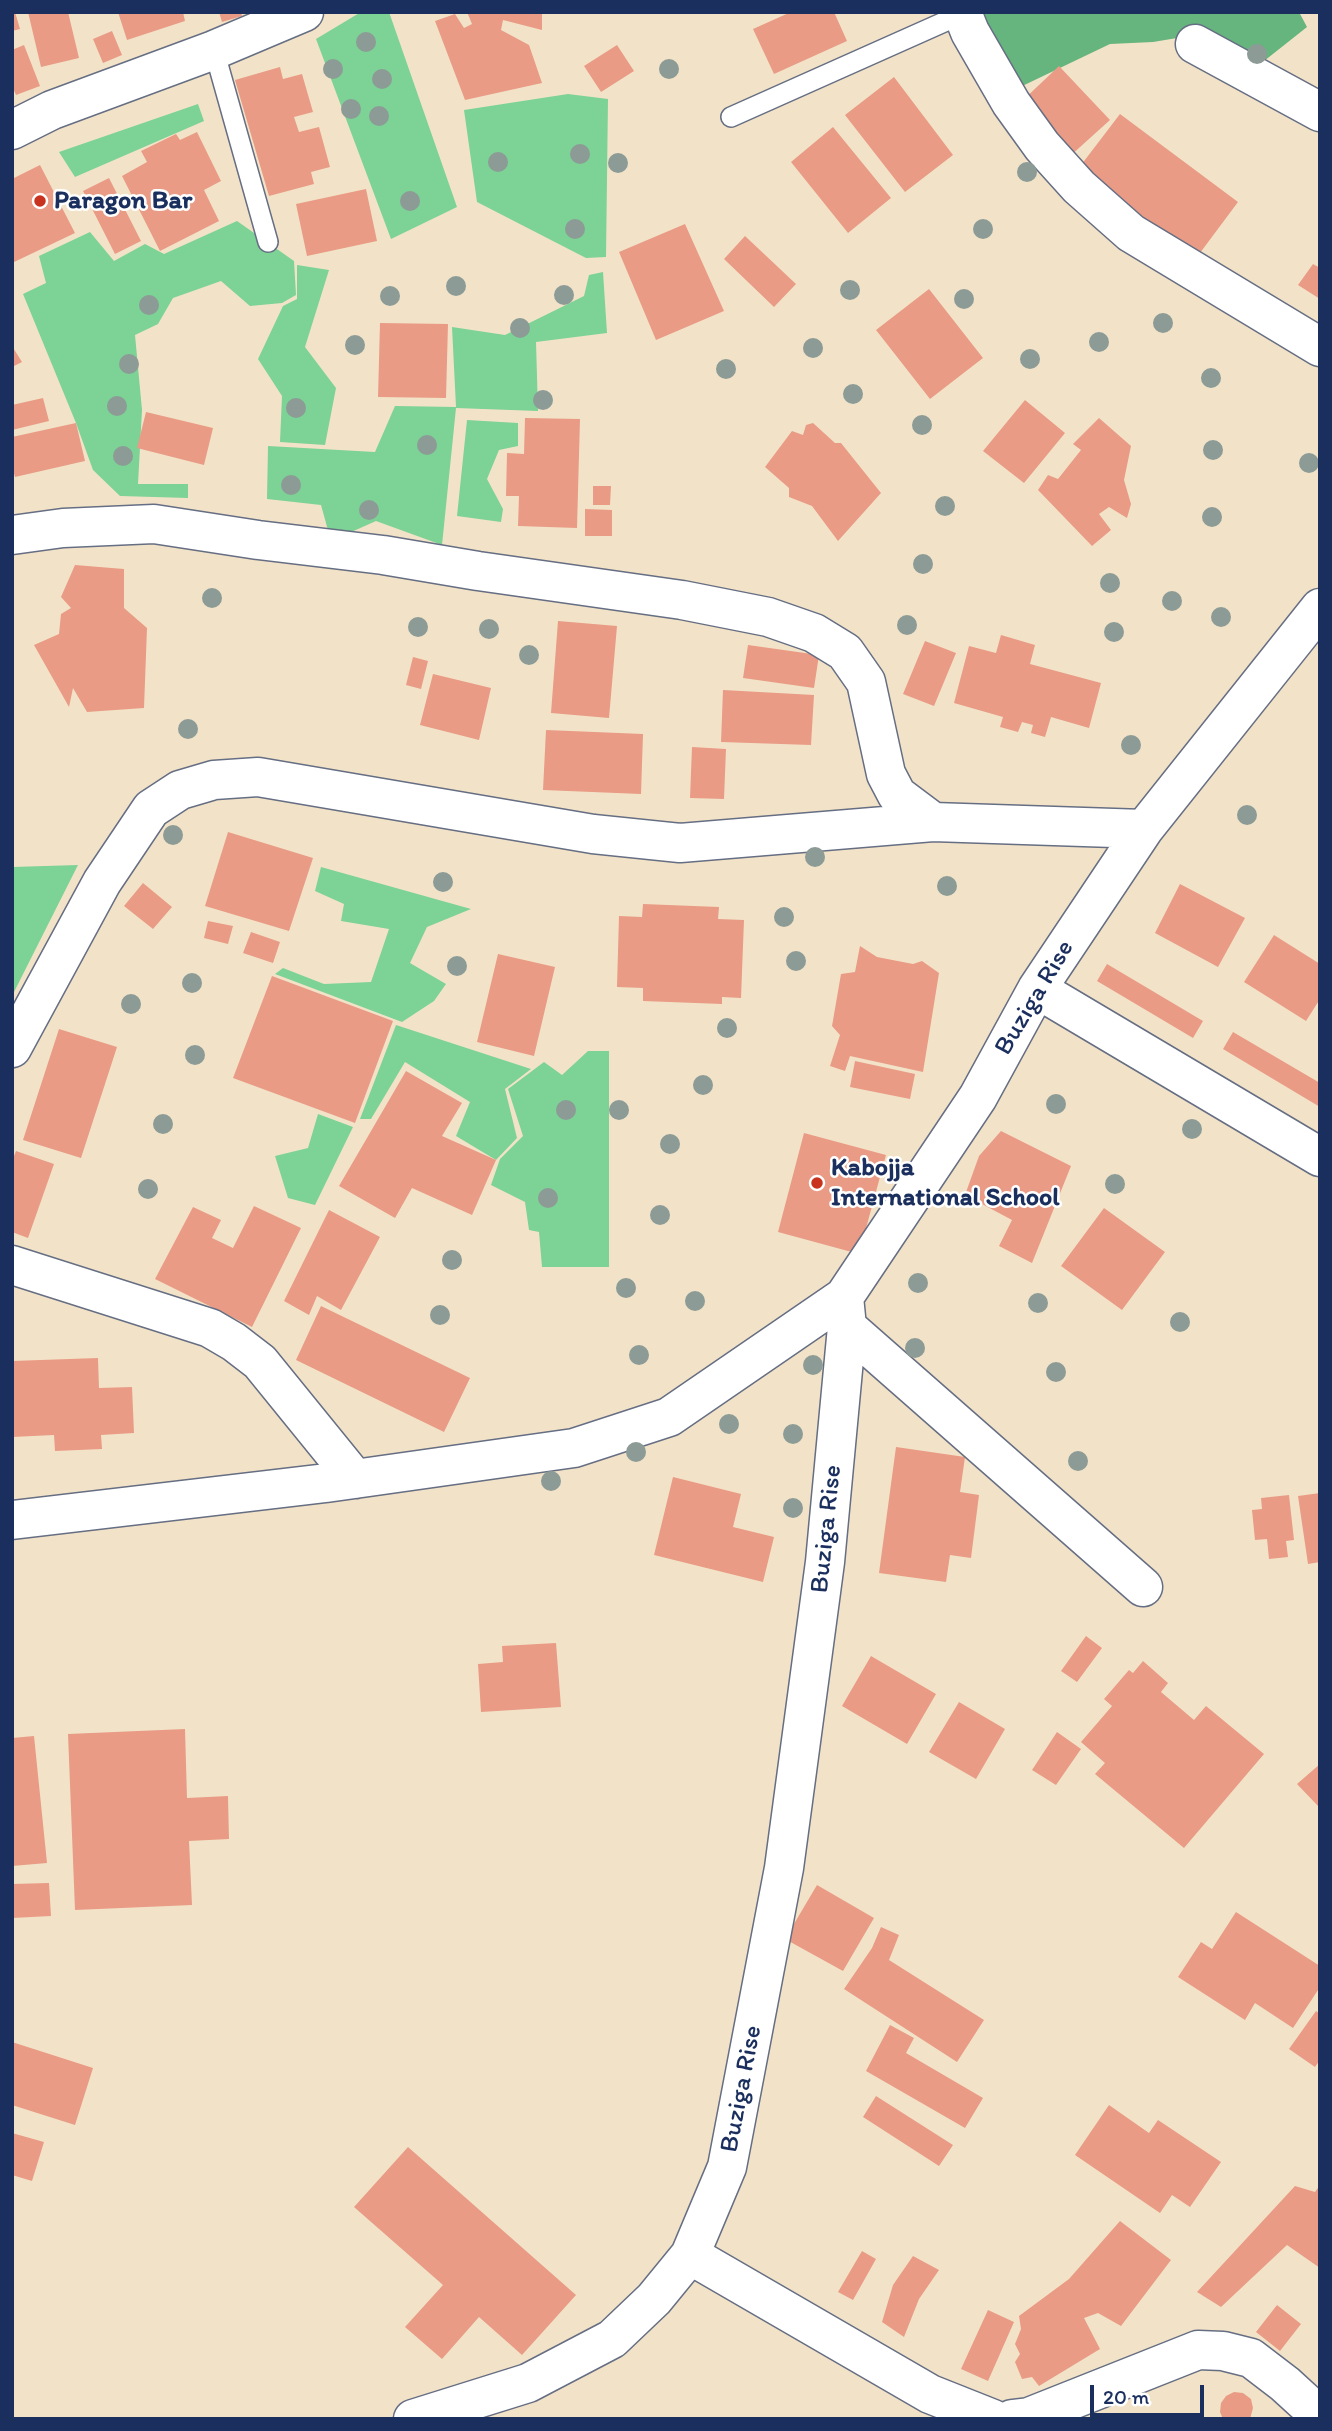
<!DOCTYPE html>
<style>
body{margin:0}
#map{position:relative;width:1332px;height:2431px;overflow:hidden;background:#f2e3c8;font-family:Itim,sans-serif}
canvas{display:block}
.frame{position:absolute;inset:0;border:14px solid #1b2f5e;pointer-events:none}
.scale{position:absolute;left:1090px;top:2385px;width:114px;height:32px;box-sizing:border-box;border:4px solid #1b2f5e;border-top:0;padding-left:9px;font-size:21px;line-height:24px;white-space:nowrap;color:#1b2f5e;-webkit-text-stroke:5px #fff;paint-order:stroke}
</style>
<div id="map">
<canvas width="1332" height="2431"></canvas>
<div class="frame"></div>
<div class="scale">20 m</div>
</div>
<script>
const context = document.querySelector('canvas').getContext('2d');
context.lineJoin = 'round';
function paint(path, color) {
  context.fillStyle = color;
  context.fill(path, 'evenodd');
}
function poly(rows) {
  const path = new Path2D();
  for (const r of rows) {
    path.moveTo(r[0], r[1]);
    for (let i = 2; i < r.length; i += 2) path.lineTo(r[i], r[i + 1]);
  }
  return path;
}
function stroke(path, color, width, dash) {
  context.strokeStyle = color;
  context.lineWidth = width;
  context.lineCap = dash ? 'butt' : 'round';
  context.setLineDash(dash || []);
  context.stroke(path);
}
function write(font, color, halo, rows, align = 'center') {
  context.font = font + ' Itim,sans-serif';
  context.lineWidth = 5;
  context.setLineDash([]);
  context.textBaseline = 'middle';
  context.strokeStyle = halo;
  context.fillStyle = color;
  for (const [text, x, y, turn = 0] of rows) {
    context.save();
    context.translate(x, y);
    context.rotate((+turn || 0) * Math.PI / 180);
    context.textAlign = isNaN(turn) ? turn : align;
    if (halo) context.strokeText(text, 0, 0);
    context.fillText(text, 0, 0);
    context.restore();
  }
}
paint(poly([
 [361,12,389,12,457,207,391,239,316,39],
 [568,94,608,99,606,257,586,258,477,202,464,110],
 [198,104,204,121,75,177,59,152],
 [237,221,294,261,296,295,282,303,250,306,221,281,173,298,158,324,135,335,142,410,138,484,188,484,188,498,120,496,93,470,76,423,23,294,46,283,39,256,90,232,114,261,145,244,164,254],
 [297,265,329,270,305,347,336,388,325,445,280,442,282,396,258,359,283,306,297,299],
 [603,272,607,333,536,342,538,411,456,408,442,545,376,521,331,541,321,505,267,499,268,446,375,452,395,406,456,407,452,327,505,335,584,296,589,275],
 [467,420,518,423,518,446,499,450,487,479,503,509,501,522,457,516],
 [78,865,12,996,12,867],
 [321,867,471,909,427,927,410,963,446,984,434,1001,402,1022,275,974,283,968,324,984,371,982,389,929,341,921,344,904,315,891],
 [396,1025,531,1069,505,1089,517,1138,496,1160,456,1136,470,1102,405,1062,371,1119,360,1119],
 [588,1051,609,1051,609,1267,542,1267,539,1232,529,1230,525,1202,491,1185,500,1159,523,1136,508,1089,544,1062,562,1075],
 [318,1114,353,1127,315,1205,288,1198,275,1156,308,1148]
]), '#7dd295');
paint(poly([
 [982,12,1299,12,1307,27,1259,65,1207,33,1153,42,1110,44,1016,89]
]), '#66b47e');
paint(poly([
 [12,12,15,12,20,29,12,31],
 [28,12,68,12,79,58,41,67],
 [118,12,183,12,185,21,127,40],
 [219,12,241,12,242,16,222,22],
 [467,12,542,12,542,30,503,20,501,30,529,45,542,83,465,100,435,21,455,14,464,28,472,24],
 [791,12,834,12,847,41,774,74,753,29],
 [112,31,122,55,103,63,93,39],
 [24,45,40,86,16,95,12,86,12,50],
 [617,45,634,71,601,92,584,66],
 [1059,66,1110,120,1069,157,1019,104],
 [280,67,283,79,302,74,313,112,294,117,299,132,319,127,330,167,311,172,314,184,269,196,235,80],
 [894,77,953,155,905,192,845,115],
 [1120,114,1238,202,1197,257,1078,169],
 [833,127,891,198,848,233,791,162],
 [197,132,221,181,204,190,219,221,160,251,122,176,147,162,141,151,176,134,180,140],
 [40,165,75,233,12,263,12,179],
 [109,178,141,241,115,254,83,191],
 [366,189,377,241,307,256,296,204],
 [685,224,724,311,656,340,619,252],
 [745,236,796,284,774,307,724,259],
 [1313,264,1320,268,1320,299,1298,285],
 [929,289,983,358,930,399,876,330],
 [380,323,448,324,446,398,378,397],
 [12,346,22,362,12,367],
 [43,398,49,421,12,430,12,405],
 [1025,400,1065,433,1024,483,983,451],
 [146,412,213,428,204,465,137,448],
 [525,418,580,419,577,528,518,526,519,496,506,496,507,453,524,454],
 [1099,418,1131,446,1124,480,1131,504,1127,518,1109,507,1099,514,1111,530,1092,546,1038,490,1048,475,1058,479,1081,450,1073,444],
 [76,423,85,461,15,477,12,466,12,437],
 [813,423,835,443,841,443,881,493,838,541,812,506,789,497,789,488,765,467,792,431,803,435,806,425],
 [593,486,611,486,610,505,593,505],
 [585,509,612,510,612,536,585,536],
 [75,565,124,569,124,608,147,628,144,708,87,712,73,688,69,707,34,645,59,634,61,614,71,608,61,597],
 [558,621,617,626,609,718,551,713],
 [1001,635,1035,645,1030,664,1101,683,1089,728,1051,717,1045,737,1031,733,1033,725,1022,722,1018,732,1000,727,1003,717,954,703,969,646,996,653],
 [925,641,956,653,934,706,903,694],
 [748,645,819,655,814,688,743,678],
 [413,657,428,661,421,689,406,685],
 [433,674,491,688,479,740,420,725],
 [723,690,814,695,811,745,721,742],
 [546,730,643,734,641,794,543,790],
 [692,747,726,749,724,799,690,798],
 [228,832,313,858,289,931,205,906],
 [143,883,172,907,153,929,124,906],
 [1180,884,1245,918,1218,967,1155,933],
 [643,904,719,907,718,919,744,920,741,998,722,997,722,1004,643,1001,643,988,617,987,619,916,642,917],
 [208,921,233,926,228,944,204,938],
 [251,932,280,942,273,963,243,953],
 [1274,935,1320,964,1320,999,1306,1021,1244,982],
 [860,946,877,957,913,964,922,961,939,973,923,1072,850,1056,845,1071,830,1066,840,1035,832,1026,841,974,855,972],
 [498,954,555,967,534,1056,477,1042],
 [1107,964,1203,1021,1193,1038,1097,981],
 [272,976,393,1021,355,1123,233,1078],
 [59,1029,117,1047,81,1158,23,1140],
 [1233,1032,1320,1083,1320,1107,1223,1049],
 [855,1061,915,1074,910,1099,850,1087],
 [406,1071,462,1103,442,1136,496,1160,472,1215,412,1188,395,1218,339,1186],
 [1001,1131,1071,1166,1032,1263,999,1246,1012,1220,965,1195,979,1156],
 [804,1133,886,1155,859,1254,778,1232],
 [16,1151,54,1164,28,1238,12,1232,12,1161],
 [254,1206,301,1228,252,1327,155,1279,193,1207,221,1220,212,1238,233,1248],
 [1104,1208,1165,1252,1122,1310,1061,1266],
 [329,1210,380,1237,341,1310,317,1296,309,1315,284,1301],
 [321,1306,470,1378,444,1432,296,1360],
 [98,1358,99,1388,132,1387,134,1433,101,1435,102,1449,55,1451,54,1435,12,1437,12,1361],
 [896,1447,965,1457,960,1492,979,1495,971,1558,950,1555,946,1582,879,1573],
 [673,1477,741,1494,733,1527,774,1537,763,1582,654,1555],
 [1320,1493,1320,1562,1308,1564,1298,1496],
 [1289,1495,1294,1540,1286,1541,1288,1557,1269,1559,1267,1539,1255,1540,1252,1510,1262,1509,1261,1498],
 [1086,1636,1102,1648,1077,1682,1061,1671],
 [556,1643,561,1707,481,1712,478,1664,503,1662,502,1646],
 [871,1656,936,1694,907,1744,842,1706],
 [1143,1661,1168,1683,1161,1692,1194,1720,1206,1706,1264,1754,1184,1848,1095,1774,1105,1763,1081,1742,1112,1706,1104,1699,1129,1670,1133,1673],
 [959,1702,1005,1729,976,1779,929,1752],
 [185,1729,187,1798,228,1796,229,1839,189,1841,192,1905,75,1910,68,1734],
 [1057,1732,1081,1749,1056,1785,1032,1770],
 [34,1736,47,1863,12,1866,12,1738],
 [1320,1764,1320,1804,1318,1806,1297,1784],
 [49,1883,51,1916,12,1918,12,1884],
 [817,1885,874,1918,843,1971,785,1939],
 [1236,1912,1320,1966,1320,1987,1293,2028,1255,2003,1245,2020,1178,1977,1201,1942,1212,1949],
 [881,1927,899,1935,889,1960,984,2020,957,2062,844,1989,872,1948],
 [1316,2011,1320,2014,1320,2060,1315,2067,1289,2049],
 [890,2025,914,2038,906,2053,983,2098,965,2128,866,2071],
 [12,2042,93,2068,75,2125,12,2105],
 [876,2096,953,2145,939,2166,863,2117],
 [1109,2105,1149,2133,1158,2120,1221,2162,1190,2207,1172,2195,1160,2213,1075,2155],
 [12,2133,44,2142,32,2181,12,2175],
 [408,2147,576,2295,522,2355,479,2317,442,2359,405,2327,443,2285,354,2207],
 [1320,2185,1320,2268,1287,2245,1221,2307,1197,2292,1295,2186,1315,2192],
 [1120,2221,1171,2260,1121,2326,1098,2313,1084,2318,1100,2349,1039,2386,1032,2377,1022,2379,1015,2362,1020,2354,1015,2344,1021,2329,1019,2316,1069,2279],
 [862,2251,876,2259,853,2300,838,2292],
 [913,2256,939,2270,919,2299,904,2337,882,2322,893,2285],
 [1277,2305,1301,2324,1280,2351,1256,2332],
 [988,2310,1014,2322,988,2381,961,2369],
 [1234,2392,1243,2393,1251,2399,1253,2408,1250,2419,1223,2419,1220,2412,1221,2403,1226,2396]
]), '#e99b85');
const lane = poly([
 [214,50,268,242],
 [731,117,962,14]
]);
const street = poly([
 [962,12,970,32,1011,103,1042,146,1079,187,1131,233,1320,347],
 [1195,44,1320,112],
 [12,535,63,528,154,524,258,540,383,555,478,571,682,600,768,617,814,633,845,652,866,682,886,774,897,795,933,822,1144,829],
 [1037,989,1320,1157],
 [12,1048,102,882,151,809,180,790,214,780,258,777,593,834,680,843,933,822],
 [12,1265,210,1328,234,1342,260,1362,355,1479],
 [847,1327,1143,1587],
 [12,1520,326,1483,574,1448,669,1417,844,1297],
 [690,2255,930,2394,993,2419],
 [413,2419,528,2383,612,2339,654,2299,690,2255,727,2167,784,1868,825,1562,847,1327,844,1297,978,1097,1037,989,1144,829,1320,608],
 [1012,2419,1029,2417,1198,2350,1223,2351,1251,2358,1285,2384,1320,2416]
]);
const secondary = poly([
 [12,130,52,110,214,50,304,12]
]);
stroke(lane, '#666e83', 22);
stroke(street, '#666e83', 41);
stroke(secondary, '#666e83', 41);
stroke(lane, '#fff', 19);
stroke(street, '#fff', 38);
stroke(secondary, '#fff', 38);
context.fillStyle = '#8c9b96';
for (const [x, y] of [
 [366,42],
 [1257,54],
 [333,69],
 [669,69],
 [382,79],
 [351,109],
 [379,116],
 [580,154],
 [498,162],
 [618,163],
 [1027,172],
 [410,201],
 [575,229],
 [983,229],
 [456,286],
 [850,290],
 [564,295],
 [390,296],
 [964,299],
 [149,305],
 [1163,323],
 [520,328],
 [1099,342],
 [355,345],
 [813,348],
 [1030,359],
 [129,364],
 [726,369],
 [1211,378],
 [853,394],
 [543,400],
 [117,406],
 [296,408],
 [922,425],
 [427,445],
 [1213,450],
 [123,456],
 [1309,463],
 [291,485],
 [945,506],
 [369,510],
 [1212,517],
 [923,564],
 [1110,583],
 [212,598],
 [1172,601],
 [1221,617],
 [907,625],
 [418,627],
 [489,629],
 [1114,632],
 [529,655],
 [188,729],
 [1131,745],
 [1247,815],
 [173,835],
 [815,857],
 [443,882],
 [947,886],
 [784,917],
 [796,961],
 [457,966],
 [192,983],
 [131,1004],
 [727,1028],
 [195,1055],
 [703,1085],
 [1056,1104],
 [566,1110],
 [619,1110],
 [163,1124],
 [1192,1129],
 [670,1144],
 [1115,1184],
 [148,1189],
 [548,1198],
 [660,1215],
 [452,1260],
 [918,1283],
 [626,1288],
 [695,1301],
 [1038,1303],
 [440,1315],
 [1180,1322],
 [915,1348],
 [639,1355],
 [813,1365],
 [1056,1372],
 [729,1424],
 [793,1434],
 [636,1452],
 [1078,1461],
 [551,1481],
 [793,1508]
]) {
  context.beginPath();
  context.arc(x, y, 10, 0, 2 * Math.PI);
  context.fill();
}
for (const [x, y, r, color] of [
 [40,201,7,"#c8321e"],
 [817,1183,7,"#c8321e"]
]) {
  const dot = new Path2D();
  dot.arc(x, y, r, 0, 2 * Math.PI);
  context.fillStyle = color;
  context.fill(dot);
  stroke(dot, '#fff', 2.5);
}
write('bold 26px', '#1b2f5e', '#fff', [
 ["Paragon Bar",54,201],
 ["Kabojja",831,1168],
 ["International School",831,1198]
], 'left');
write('26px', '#1b2f5e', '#fff', [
 ["Buziga Rise",1035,998,-59],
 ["Buziga Rise",827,1529,-84],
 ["Buziga Rise",742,2089,-79]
]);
</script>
